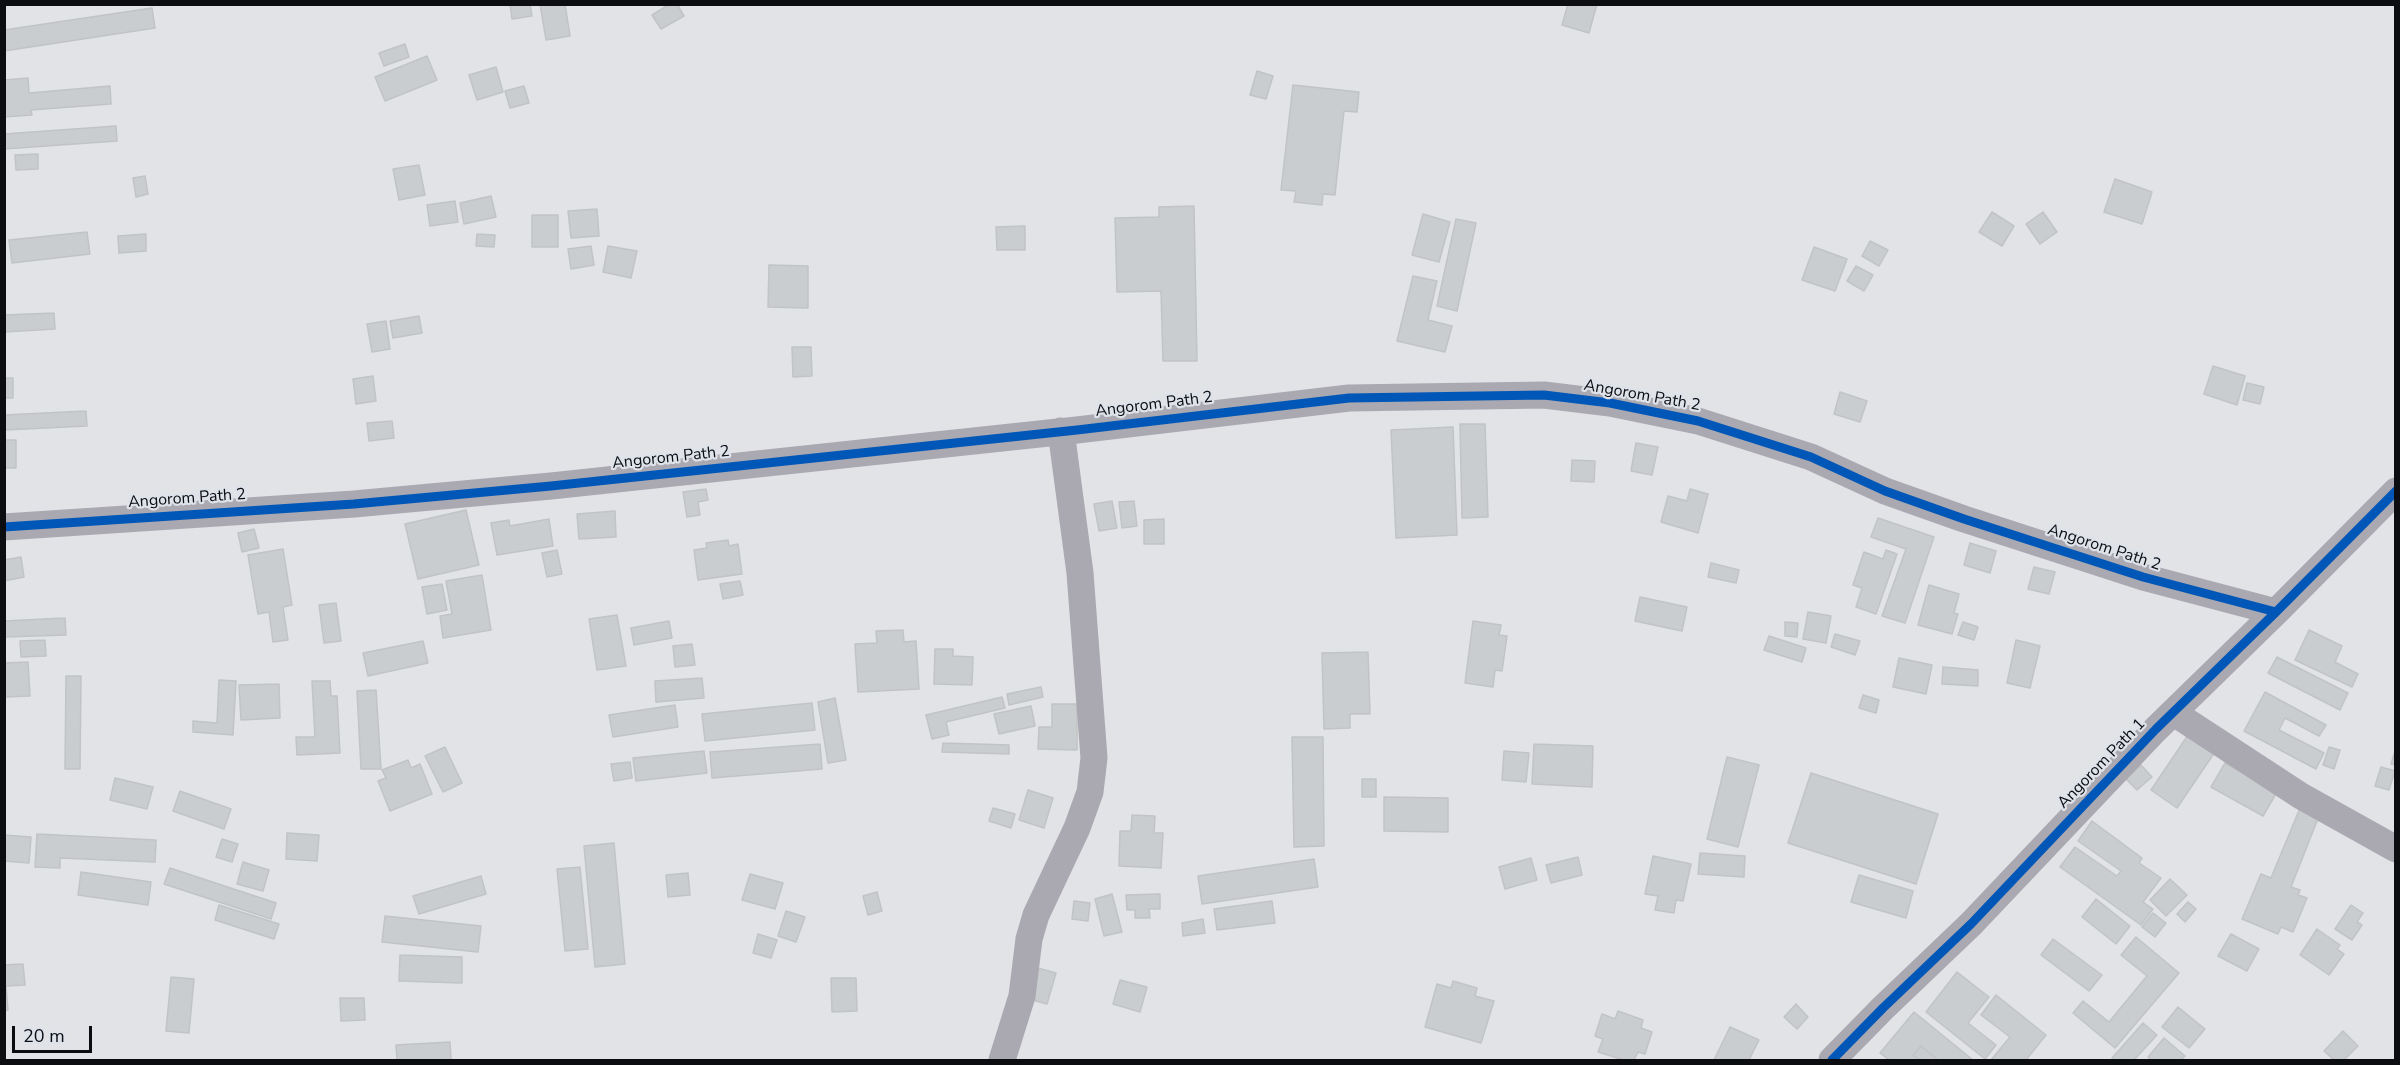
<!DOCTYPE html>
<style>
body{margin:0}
#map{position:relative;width:2400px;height:1065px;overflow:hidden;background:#e1e3e7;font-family:"Nunito Sans",sans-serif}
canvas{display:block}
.frame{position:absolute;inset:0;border:6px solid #0b0d10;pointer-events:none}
.scale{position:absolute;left:12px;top:1026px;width:80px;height:27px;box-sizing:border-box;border:3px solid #0b0d10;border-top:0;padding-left:8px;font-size:18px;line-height:21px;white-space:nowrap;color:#0b0d10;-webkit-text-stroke:4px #dee2ea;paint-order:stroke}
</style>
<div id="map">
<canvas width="2400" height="1065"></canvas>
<div class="frame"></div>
<div class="scale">20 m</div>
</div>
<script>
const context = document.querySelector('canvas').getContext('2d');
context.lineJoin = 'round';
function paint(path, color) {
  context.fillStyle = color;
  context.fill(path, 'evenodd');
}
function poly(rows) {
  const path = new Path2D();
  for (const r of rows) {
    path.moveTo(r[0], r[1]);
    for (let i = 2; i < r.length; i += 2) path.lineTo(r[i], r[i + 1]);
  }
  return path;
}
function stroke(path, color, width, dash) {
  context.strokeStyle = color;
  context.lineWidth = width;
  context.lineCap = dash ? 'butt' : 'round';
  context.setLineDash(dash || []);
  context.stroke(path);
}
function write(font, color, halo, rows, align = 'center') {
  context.font = font + ' "Nunito Sans",sans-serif';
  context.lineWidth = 4.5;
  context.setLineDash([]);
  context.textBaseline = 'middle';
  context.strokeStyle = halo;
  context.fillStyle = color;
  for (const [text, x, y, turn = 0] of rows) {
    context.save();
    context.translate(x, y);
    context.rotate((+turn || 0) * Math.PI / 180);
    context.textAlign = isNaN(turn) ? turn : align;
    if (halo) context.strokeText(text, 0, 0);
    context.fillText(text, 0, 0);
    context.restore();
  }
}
const building = poly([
 [510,4,530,4,532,16,512,19,510,4],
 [540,4,565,4,570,36,546,40,540,4],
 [670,4,677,4,684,16,661,29,652,15,670,4],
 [1568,4,1597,4,1589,33,1562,25,1568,4],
 [152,8,155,28,4,51,4,30,152,8],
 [405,44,409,57,384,66,379,53,405,44],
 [427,56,437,80,385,101,375,77,427,56],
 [496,67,503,92,477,100,469,75,496,67],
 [1257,71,1273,76,1266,99,1250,95,1257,71],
 [28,78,29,93,110,86,111,104,31,110,32,115,4,117,4,80,28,78],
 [1293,85,1359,92,1357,112,1344,111,1335,195,1323,194,1322,205,1294,202,1296,191,1281,190,1293,85],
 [524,86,529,103,510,108,505,91,524,86],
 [116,126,117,141,4,149,4,134,116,126],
 [38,154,38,169,16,170,15,155,38,154],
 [419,165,425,195,399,200,393,169,419,165],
 [145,176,148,194,136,197,133,178,145,176],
 [2115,179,2152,192,2142,224,2104,212,2115,179],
 [491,196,496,217,464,224,460,203,491,196],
 [455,201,458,222,430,226,427,205,455,201],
 [1194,206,1197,361,1163,361,1161,291,1117,292,1115,218,1159,217,1159,207,1194,206],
 [597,209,599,236,571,238,568,211,597,209],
 [1992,212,2014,226,2002,246,1979,232,1992,212],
 [2043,212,2057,232,2040,244,2026,224,2043,212],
 [1423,214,1450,222,1439,262,1412,255,1423,214],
 [532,215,558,215,558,247,532,247,532,215],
 [1456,219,1476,223,1457,311,1437,306,1456,219],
 [1025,226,1025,250,997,250,996,227,1025,226],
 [87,232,90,254,12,263,9,240,87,232],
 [146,234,146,251,119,253,118,236,146,234],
 [477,234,495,235,494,247,476,246,477,234],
 [1870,241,1888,250,1879,266,1862,256,1870,241],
 [591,246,594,265,571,269,568,249,591,246],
 [608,246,637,251,631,278,603,272,608,246],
 [1814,247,1847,259,1835,291,1802,280,1814,247],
 [769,265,808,266,808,308,768,307,769,265],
 [1856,266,1873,275,1864,291,1847,281,1856,266],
 [1413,276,1437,281,1428,320,1452,326,1445,352,1397,341,1413,276],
 [54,313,55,329,4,332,4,315,54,313],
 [419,316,422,333,393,338,390,321,419,316],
 [386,321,390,349,372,352,367,324,386,321],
 [792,347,811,347,812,376,793,377,792,347],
 [2213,366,2245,376,2237,405,2204,394,2213,366],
 [373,376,376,401,356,404,353,379,373,376],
 [4,378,13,378,13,398,4,398,4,378],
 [2247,383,2264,387,2260,404,2243,400,2247,383],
 [1840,392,1867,401,1860,422,1834,414,1840,392],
 [86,411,87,426,4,430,4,415,86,411],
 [392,421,394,438,369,441,367,423,392,421],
 [1460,424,1485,424,1488,517,1462,518,1460,424],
 [1453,427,1457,535,1396,538,1391,430,1453,427],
 [4,440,16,440,16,468,4,468,4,440],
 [1636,443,1658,447,1652,475,1631,471,1636,443],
 [1572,460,1595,461,1594,482,1571,481,1572,460],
 [706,489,708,500,698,502,700,515,687,517,683,492,706,489],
 [1690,489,1708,494,1698,533,1661,522,1668,496,1687,501,1690,489],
 [1112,501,1117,528,1099,531,1094,504,1112,501],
 [1134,501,1137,526,1122,528,1119,502,1134,501],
 [466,510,479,565,418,579,405,524,466,510],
 [615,511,616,537,579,539,577,514,615,511],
 [1878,518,1934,537,1905,623,1882,616,1906,549,1871,537,1878,518],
 [549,519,553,546,497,555,491,523,509,520,510,526,549,519],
 [1164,519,1164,544,1144,544,1144,520,1164,519],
 [254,529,259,548,242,552,238,533,254,529],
 [728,540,729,546,738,544,742,574,698,580,694,550,707,548,706,543,728,540],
 [1970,543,1996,551,1990,573,1964,565,1970,543],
 [283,549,292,605,283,607,288,640,273,642,269,612,258,614,248,555,283,549],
 [557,550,562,574,547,577,542,553,557,550],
 [1886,550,1897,554,1876,614,1856,607,1862,588,1853,585,1864,552,1883,559,1886,550],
 [21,557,24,577,4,581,4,560,21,557],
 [1711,563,1739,570,1736,583,1708,577,1711,563],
 [2034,567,2055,572,2049,594,2028,589,2034,567],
 [482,575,491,630,443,638,440,616,452,614,446,581,482,575],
 [740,581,743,595,723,599,720,584,740,581],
 [442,584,447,610,427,614,422,587,442,584],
 [1929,585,1959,594,1954,613,1958,614,1952,634,1918,625,1929,585],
 [1640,597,1687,607,1682,631,1635,621,1640,597],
 [336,603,341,641,324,643,319,605,336,603],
 [1808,612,1831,616,1826,643,1803,639,1808,612],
 [617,615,626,666,597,670,589,619,617,615],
 [65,618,66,635,4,637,4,621,65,618],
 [669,621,672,638,634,645,631,628,669,621],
 [1473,621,1501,625,1499,635,1507,636,1502,671,1495,670,1493,687,1465,683,1473,621],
 [1785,622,1798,623,1797,637,1785,636,1785,622],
 [1963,622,1978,627,1974,640,1958,635,1963,622],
 [903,630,904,642,916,641,919,689,858,692,855,644,877,643,876,631,903,630],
 [2309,630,2342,646,2335,662,2358,674,2352,687,2295,660,2309,630],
 [1835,634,1860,641,1855,655,1831,647,1835,634],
 [1769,636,1806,648,1802,662,1764,650,1769,636],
 [45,640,46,656,21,657,20,641,45,640],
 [2016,640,2040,646,2030,688,2007,683,2016,640],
 [423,641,428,663,368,676,363,653,423,641],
 [692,644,695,665,675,667,673,646,692,644],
 [935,649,953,649,953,656,973,657,972,685,934,684,935,649],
 [1368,652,1370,714,1350,714,1350,728,1324,729,1322,653,1368,652],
 [2277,657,2348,693,2340,710,2268,673,2277,657],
 [1899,658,1932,665,1926,694,1893,687,1899,658],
 [28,662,30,696,4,697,4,663,28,662],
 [1943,667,1978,670,1978,686,1942,684,1943,667],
 [66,676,81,676,80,769,65,769,66,676],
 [702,678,704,698,656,702,655,681,702,678],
 [219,680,236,681,233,735,193,732,193,721,217,723,219,680],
 [312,681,330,681,331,696,337,696,340,753,297,755,296,737,315,737,312,681],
 [279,684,280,718,241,720,239,685,279,684],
 [1041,687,1043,697,1009,705,1007,694,1041,687],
 [376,690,381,769,361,769,357,691,376,690],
 [2265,692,2326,725,2319,736,2285,718,2279,730,2324,753,2316,769,2244,731,2265,692],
 [1863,695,1879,700,1876,713,1859,708,1863,695],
 [1002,697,1005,708,946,722,949,735,932,739,926,715,1002,697],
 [835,698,846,760,828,763,818,702,835,698],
 [812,703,815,730,705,741,702,714,812,703],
 [1052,704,1077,704,1077,750,1038,749,1039,727,1052,727,1052,704],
 [675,705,678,727,613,737,609,715,675,705],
 [1031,706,1035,726,999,734,994,714,1031,706],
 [2188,735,2215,752,2177,808,2151,790,2188,735],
 [1292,737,1323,737,1324,846,1294,847,1292,737],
 [943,743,1009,745,1009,754,942,752,943,743],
 [820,744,822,769,712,778,710,752,820,744],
 [1534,744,1593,746,1592,787,1532,784,1534,744],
 [445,747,462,783,443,792,425,756,445,747],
 [2329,747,2340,750,2334,769,2323,765,2329,747],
 [2396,748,2396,765,2391,764,2396,748],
 [704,751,707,773,636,781,633,758,704,751],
 [1504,751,1529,753,1526,782,1502,780,1504,751],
 [1727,757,1759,765,1738,847,1707,839,1727,757],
 [408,760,411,768,420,764,432,794,390,811,378,781,386,778,382,770,408,760],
 [630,762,632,778,614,781,611,764,630,762],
 [2225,763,2277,792,2263,816,2211,787,2225,763],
 [2141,765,2152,777,2137,790,2126,779,2141,765],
 [2381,767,2395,771,2389,790,2375,786,2381,767],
 [1811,773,1938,814,1916,884,1788,843,1811,773],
 [115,778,153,787,147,809,110,800,115,778],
 [1362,779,1376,779,1376,797,1362,797,1362,779],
 [1028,790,1053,798,1044,828,1019,820,1028,790],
 [180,791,231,809,224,829,173,811,180,791],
 [1384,797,1448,798,1448,832,1384,831,1384,797],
 [993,808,1015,814,1011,828,989,821,993,808],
 [2300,808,2319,816,2291,887,2300,890,2298,895,2307,898,2293,932,2281,927,2278,934,2242,919,2261,874,2271,878,2300,808],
 [1132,815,1155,816,1154,833,1163,833,1161,868,1119,866,1120,831,1131,831,1132,815],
 [2092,821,2142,858,2139,863,2161,878,2143,902,2153,909,2141,925,2060,867,2075,847,2117,876,2121,871,2078,841,2092,821],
 [287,833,319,835,317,861,286,859,287,833],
 [37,834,156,840,155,862,60,858,60,868,35,867,37,834],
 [4,835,31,837,29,863,4,861,4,835],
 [222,839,238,844,232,862,216,857,222,839],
 [614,843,625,964,595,967,584,846,614,843],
 [1700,853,1745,856,1744,877,1698,874,1700,853],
 [1653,856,1691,864,1683,901,1676,900,1674,913,1655,910,1658,896,1645,894,1653,856],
 [1578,857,1582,875,1551,883,1546,865,1578,857],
 [1531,858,1537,880,1505,889,1499,867,1531,858],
 [1314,859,1318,887,1202,904,1198,876,1314,859],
 [243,862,269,870,263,891,237,884,243,862],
 [580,867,588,949,565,951,557,869,580,867],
 [170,868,276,903,271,919,164,884,170,868],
 [81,872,151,882,148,905,78,895,81,872],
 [688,873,690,895,668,897,666,875,688,873],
 [750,874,783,883,775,909,742,900,750,874],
 [1859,875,1913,891,1906,918,1851,902,1859,875],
 [481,876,486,894,419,914,413,896,481,876],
 [2170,879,2187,895,2166,916,2150,900,2170,879],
 [877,892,882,911,868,915,863,896,877,892],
 [1112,894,1122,932,1104,936,1095,899,1112,894],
 [1160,894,1160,909,1149,909,1150,918,1135,918,1135,910,1127,910,1126,895,1160,894],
 [2096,899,2130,926,2116,944,2082,917,2096,899],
 [1074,901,1090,903,1088,921,1072,919,1074,901],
 [1272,901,1275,923,1217,930,1214,909,1272,901],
 [2188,902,2196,909,2185,922,2177,914,2188,902],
 [219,905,279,924,274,939,215,920,219,905],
 [2351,905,2363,913,2357,922,2362,925,2352,940,2335,929,2351,905],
 [786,911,805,917,796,942,778,936,786,911],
 [2153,913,2166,923,2155,937,2142,927,2153,913],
 [385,916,481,926,478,952,382,942,385,916],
 [1203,919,1205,933,1183,936,1182,923,1203,919],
 [2317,929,2340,945,2337,949,2344,954,2329,975,2300,955,2317,929],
 [758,934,777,940,771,958,753,953,758,934],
 [2231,934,2259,949,2247,971,2218,956,2231,934],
 [2136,937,2179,973,2115,1048,2073,1013,2083,1001,2109,1022,2147,976,2121,955,2136,937],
 [2053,939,2102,975,2089,991,2041,955,2053,939],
 [400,955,462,957,462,983,399,981,400,955],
 [23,964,25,985,6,986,8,1010,4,1011,4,965,23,964],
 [1034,967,1056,973,1047,1004,1025,998,1034,967],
 [1957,972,1989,997,1968,1023,1996,1045,1985,1059,1926,1012,1957,972],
 [171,977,194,979,189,1033,166,1031,171,977],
 [831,978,856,978,857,1011,832,1012,831,978],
 [1120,980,1147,987,1140,1012,1113,1004,1120,980],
 [1453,981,1477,988,1475,996,1494,1001,1481,1043,1425,1027,1437,984,1451,988,1453,981],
 [1996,995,2046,1035,2026,1060,1991,1060,2010,1037,1981,1015,1996,995],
 [340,998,364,998,365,1020,341,1021,340,998],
 [1796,1004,1808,1017,1797,1029,1784,1017,1796,1004],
 [2178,1007,2205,1029,2189,1048,2162,1027,2178,1007],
 [1618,1011,1643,1020,1641,1028,1652,1032,1645,1054,1638,1052,1634,1060,1624,1060,1598,1052,1603,1039,1595,1036,1602,1014,1615,1019,1618,1011],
 [1914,1012,1973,1060,1938,1060,1921,1046,1913,1055,1920,1060,1889,1060,1880,1053,1914,1012],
 [2143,1023,2157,1035,2134,1060,2115,1060,2112,1058,2143,1023],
 [1730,1027,1759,1040,1749,1060,1714,1060,1730,1027],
 [2343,1031,2358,1046,2344,1060,2334,1060,2324,1051,2343,1031],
 [2164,1038,2185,1056,2181,1060,2151,1060,2148,1057,2164,1038],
 [450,1042,451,1060,397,1060,396,1045,450,1042],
 [1921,1046,1938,1060,1920,1060,1913,1055,1921,1046]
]);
paint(building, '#cacdcf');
stroke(building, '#c1c3c5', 1.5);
stroke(poly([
 [4,527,354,504,551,486,1077,430,1349,398,1544,395,1610,403,1698,421,1811,457,1885,491,1964,519,2143,577,2276,612],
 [2174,713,2301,796,2396,849],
 [1002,1060,1022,996,1029,939,1036,915,1077,828,1090,792,1094,758,1080,573,1061,431],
 [1832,1060,1883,1008,1971,924,2156,729,2276,612,2396,491]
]), '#aaa8b1', 27);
stroke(poly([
 [4,527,354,504,551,486,1077,430,1349,398,1544,395,1610,403,1698,421,1811,457,1885,491,1964,519,2143,577,2276,612],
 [1832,1060,1883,1008,1971,924,2156,729,2276,612,2396,491]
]), '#0057b8', 9);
write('16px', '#0b0d10', '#dee2ea', [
 ["Angorom Path 2",1642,396,10],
 ["Angorom Path 2",1154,405,-7],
 ["Angorom Path 2",671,458,-6],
 ["Angorom Path 2",187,499,-4],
 ["Angorom Path 2",2104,548,18],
 ["Angorom Path 1",2102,764,-46]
]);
</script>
